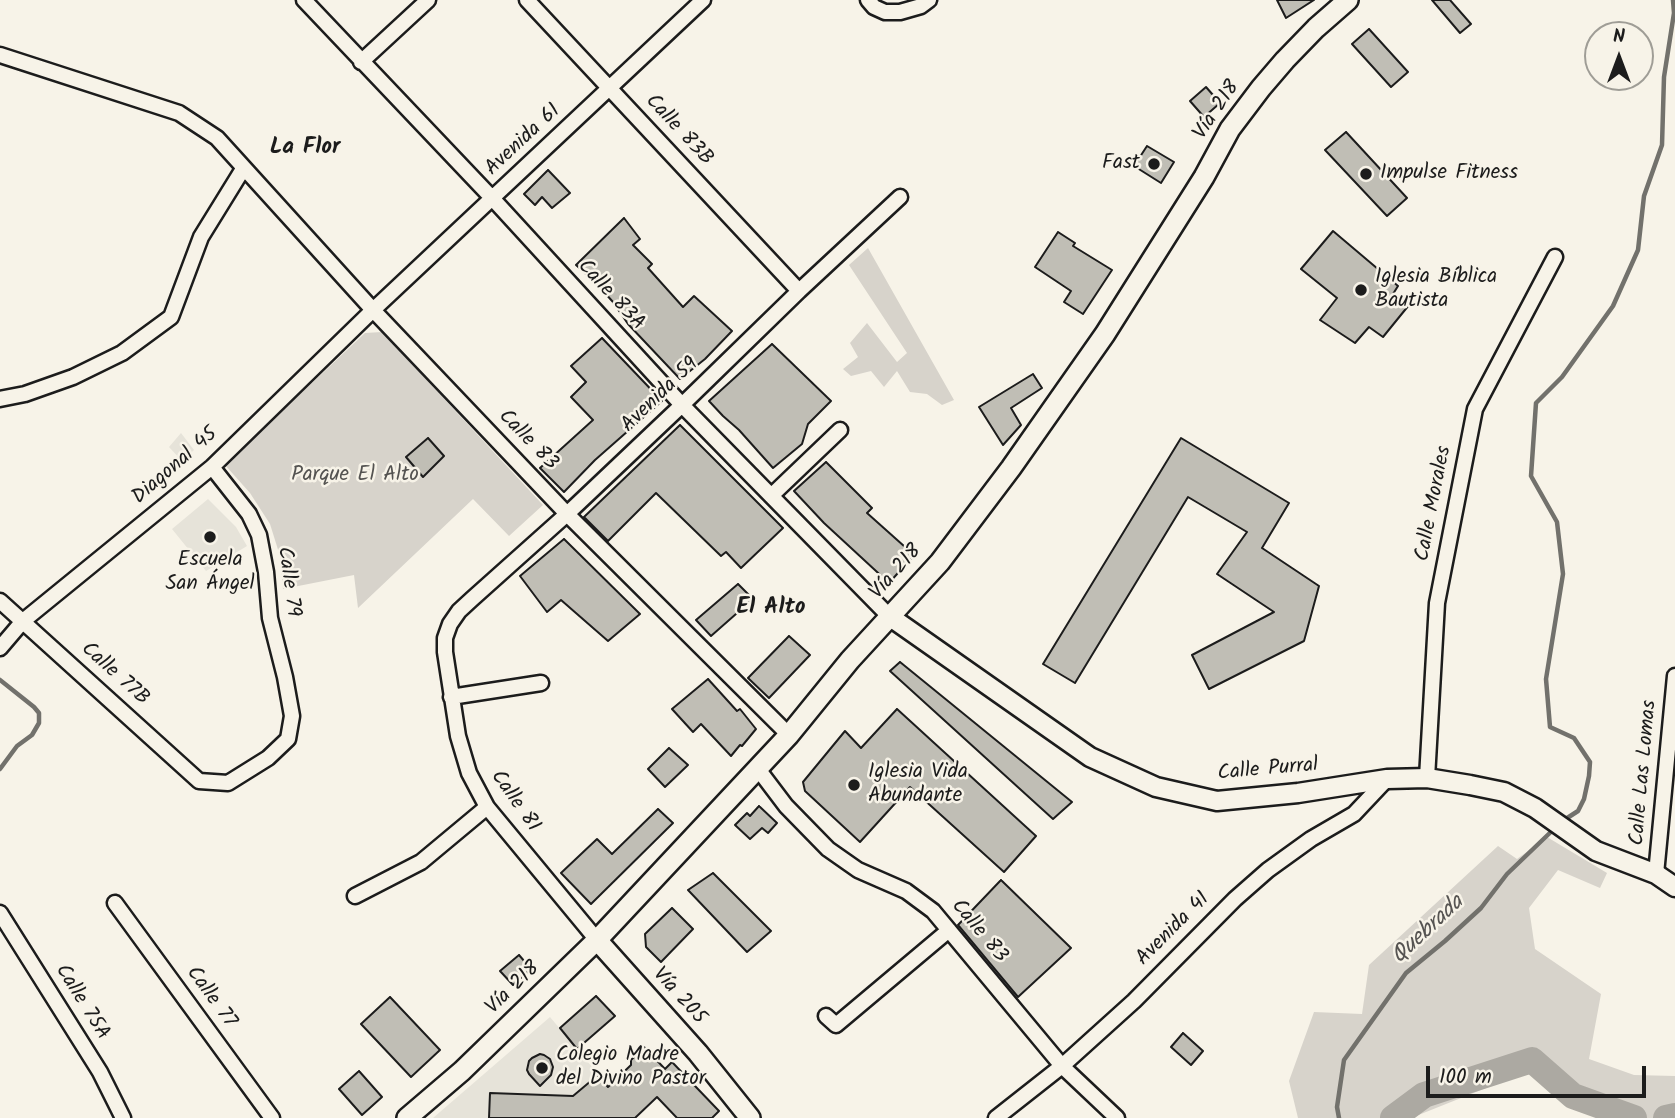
<!DOCTYPE html>
<meta charset="utf-8">
<style>
body{margin:0}
#map{position:relative;width:1675px;height:1118px;overflow:hidden;background:#f7f3e8;font-family:Kalam,sans-serif}
canvas{display:block}
.north{position:absolute;left:1584px;top:21px;width:70px;height:70px;box-sizing:border-box;background:#f7f3e8;border:2px solid #9f9d96;border-radius:50%;rotate:0deg;font-size:19px;font-weight:700;line-height:28px;text-align:center;color:#1c1c1c}
.north::after{content:'';display:block;margin:auto;width:24px;height:32px;background:#1c1c1c;clip-path:polygon(50% 0,100% 100%,50% 72%,0 100%)}
.scale{position:absolute;left:1426px;top:1066px;width:220px;height:32px;box-sizing:border-box;border:4px solid #1c1c1c;border-top:0;padding-left:9px;font-size:21px;line-height:24px;white-space:nowrap;color:#1c1c1c;-webkit-text-stroke:5px #f7f3e8;paint-order:stroke}
</style>
<div id="map">
<canvas width="1675" height="1118"></canvas>
<div class="north">N</div>
<div class="scale">100 m</div>
</div>
<script>
const context = document.querySelector('canvas').getContext('2d');
context.lineJoin = 'round';
function paint(path, color) {
  context.fillStyle = color;
  context.fill(path, 'evenodd');
}
function poly(rows) {
  const path = new Path2D();
  for (const r of rows) {
    path.moveTo(r[0], r[1]);
    for (let i = 2; i < r.length; i += 2) path.lineTo(r[i], r[i + 1]);
  }
  return path;
}
function stroke(path, color, width, dash) {
  context.strokeStyle = color;
  context.lineWidth = width;
  context.lineCap = dash ? 'butt' : 'round';
  context.setLineDash(dash || []);
  context.stroke(path);
}
function write(font, color, halo, rows, align = 'center') {
  context.font = font + ' Kalam,sans-serif';
  context.lineWidth = 5;
  context.setLineDash([]);
  context.textBaseline = 'middle';
  context.strokeStyle = halo;
  context.fillStyle = color;
  for (const [text, x, y, turn = 0] of rows) {
    context.save();
    context.translate(x, y);
    context.rotate((+turn || 0) * Math.PI / 180);
    context.textAlign = isNaN(turn) ? turn : align;
    if (halo) context.strokeText(text, 0, 0);
    context.fillText(text, 0, 0);
    context.restore();
  }
}
paint(poly([
 [181,433,194,450,182,461,169,447],
 [208,499,236,527,247,546,206,571,172,529],
 [550,1017,635,1118,433,1118]
]), '#e6e3d9');
paint(poly([
 [868,248,954,400,942,405,927,394,910,392,897,371,884,387,871,371,851,376,843,369,858,357,850,343,867,323,897,362,907,353,849,265],
 [382,332,543,505,509,536,473,499,358,608,354,575,283,589,280,556,270,524,250,493,225,465,365,333],
 [1547,837,1607,873,1600,888,1558,870,1529,908,1535,949,1601,994,1589,1059,1634,1075,1675,1076,1675,1118,1637,1118,1531,1070,1411,1118,1298,1118,1289,1081,1314,1012,1362,1014,1369,965,1498,846,1517,859]
]), '#d7d3cb');
stroke(poly([
 [0,680,34,707,39,713,39,723,32,735,17,746,0,769],
 [1561,822,1578,811,1584,799,1589,776,1590,762,1574,738,1550,727,1546,679,1563,574,1557,522,1531,476,1536,403,1562,377,1613,306,1638,250,1644,196,1662,145,1664,77,1674,13,1673,0],
 [1339,1118,1337,1107,1344,1060,1406,973,1445,941,1481,908,1507,874,1555,828]
]), '#72716c', 4.5);
stroke(poly([
 [1393,1118,1424,1095,1532,1060,1573,1096,1634,1118],
 [1666,1118,1675,1116]
]), '#aca9a2', 26);
const building = poly([
 [1277,0,1314,0,1286,18,1277,0],
 [1432,0,1450,0,1471,24,1460,33,1432,0],
 [1369,29,1408,72,1391,87,1352,44,1369,29],
 [1206,87,1220,103,1204,117,1190,101,1206,87],
 [1346,132,1407,198,1387,216,1325,150,1346,132],
 [1147,146,1174,162,1161,183,1134,166,1147,146],
 [548,170,570,193,552,208,542,197,535,205,524,194,548,170],
 [624,218,640,239,633,245,652,264,648,268,683,307,694,296,732,331,705,359,680,379,628,324,613,302,595,282,576,265,624,218],
 [1333,231,1398,286,1393,294,1409,305,1383,337,1369,327,1355,343,1320,320,1337,298,1301,269,1333,231],
 [1058,232,1075,243,1073,246,1112,270,1083,314,1064,302,1071,291,1035,267,1058,232],
 [602,338,662,401,595,460,564,492,540,468,593,420,571,397,586,382,571,366,602,338],
 [772,344,831,401,808,424,802,444,773,468,739,430,723,416,709,401,772,344],
 [1033,374,1042,388,1011,408,1021,425,1003,445,979,407,1033,374],
 [680,425,783,528,741,568,726,552,721,556,656,493,608,541,584,517,680,425],
 [428,438,444,456,423,477,406,457,428,438],
 [1181,438,1289,503,1262,548,1319,586,1304,641,1209,689,1192,655,1274,612,1217,574,1247,532,1188,497,1075,683,1043,664,1181,438],
 [826,462,872,508,867,513,914,555,889,583,824,523,794,491,826,462],
 [564,539,640,614,608,641,561,600,547,612,520,576,564,539],
 [738,584,753,599,711,636,696,620,738,584],
 [789,636,810,655,769,698,748,678,789,636],
 [900,662,1072,802,1053,819,890,671,900,662],
 [708,679,737,711,740,709,756,729,742,746,740,745,731,756,701,724,693,732,672,709,708,679],
 [897,709,1036,836,1004,872,910,787,860,842,805,791,803,782,845,731,861,748,897,709],
 [669,748,688,765,665,787,648,769,669,748],
 [759,806,777,823,768,833,762,828,750,839,735,825,747,813,750,816,759,806],
 [658,809,673,823,591,904,561,873,597,839,612,854,658,809],
 [713,873,771,931,747,952,688,890,713,873],
 [1001,880,1071,948,1018,997,958,925,1001,880],
 [672,908,693,929,661,962,646,947,645,934,672,908],
 [519,955,531,969,513,985,500,971,519,955],
 [596,996,615,1016,577,1049,560,1028,596,996],
 [390,997,440,1050,411,1077,361,1024,390,997],
 [1183,1033,1203,1051,1191,1065,1171,1047,1183,1033],
 [644,1047,665,1069,672,1062,719,1111,712,1118,677,1118,657,1097,635,1118,489,1118,490,1093,573,1096,598,1075,608,1087,631,1065,631,1060,644,1047],
 [540,1054,544,1055,550,1059,553,1067,551,1075,540,1086,529,1074,527,1070,529,1061,532,1058,540,1054],
 [359,1071,382,1097,362,1115,339,1089,359,1071]
]);
paint(building, '#c0beb5');
stroke(building, '#1c1c1c', 2);
const minor = poly([
 [304,0,493,199,682,405,889,616],
 [527,0,799,291],
 [868,0,874,7,885,12,900,12,921,6,929,0],
 [0,55,179,113,217,138,373,310,567,514,789,735],
 [361,62,428,0],
 [0,399,25,394,73,377,122,353,171,317,201,237,243,169],
 [771,496,840,430],
 [0,601,199,781,228,783,268,758,288,739,292,716,285,677,270,618,266,572,259,535,249,514,212,467],
 [0,648,23,621,212,467,373,310,703,0],
 [451,697,541,683],
 [758,769,786,806,828,849,858,870,906,891,933,911,1062,1066,1117,1118],
 [1427,778,1437,603,1475,409,1555,257],
 [1656,874,1675,676],
 [355,896,421,862,487,807],
 [115,903,272,1118],
 [0,913,100,1072,123,1118],
 [597,940,487,807,469,773,458,736,445,652,445,638,450,624,459,611,472,599,567,514,682,405,799,291,900,197],
 [826,1016,836,1025,949,930],
 [996,1118,1062,1066,1134,1001,1235,899,1268,870,1311,839,1354,814,1387,779]
]);
const tertiary = poly([
 [889,616,1090,757,1156,787,1217,801,1298,793,1387,779,1427,778,1470,785,1504,792,1535,808,1596,851,1656,874,1675,887]
]);
const secondary = poly([
 [597,940,698,1053,750,1118],
 [407,1118,462,1071,597,940,789,735,850,660,940,562,1011,468,1105,334,1204,177,1230,129,1261,88,1285,60,1316,28,1348,0]
]);
stroke(minor, '#1c1c1c', 19);
stroke(tertiary, '#1c1c1c', 23);
stroke(secondary, '#1c1c1c', 24);
stroke(minor, '#f7f3e8', 14);
stroke(tertiary, '#f7f3e8', 18);
stroke(secondary, '#f7f3e8', 19);
for (const [x, y, r, color] of [
 [1154,164,7,"#1c1c1c"],
 [1366,174,7,"#1c1c1c"],
 [1361,290,7,"#1c1c1c"],
 [210,537,7,"#1c1c1c"],
 [854,785,7,"#1c1c1c"],
 [542,1068,7,"#1c1c1c"]
]) {
  const dot = new Path2D();
  dot.arc(x, y, r, 0, 2 * Math.PI);
  context.fillStyle = color;
  context.fill(dot);
  stroke(dot, '#f7f3e8', 2.5);
}
write('21px', '#1c1c1c', '#f7f3e8', [
 ["Vía 218",1218,111,-56],
 ["Calle 83B",678,131,47],
 ["Avenida 61",524,141,-43],
 ["Calle 83A",610,296,47],
 ["Avenida 59",661,396,-44],
 ["Calle 83",527,441,46],
 ["Diagonal 45",176,467,-41],
 ["Calle Morales",1435,504,-79],
 ["Vía 218",897,573,-48],
 ["Calle 79",287,582,82],
 ["Calle 77B",114,675,42],
 ["Calle Purral",1268,771,-5],
 ["Calle Las Lomas",1645,773,-85],
 ["Calle 81",514,802,55],
 ["Avenida 41",1174,930,-45],
 ["Calle 83",978,932,50],
 ["Vía 218",514,989,-44],
 ["Vía 205",678,997,48],
 ["Calle 77",210,998,54],
 ["Calle 75A",81,1003,58]
]);
write('21px', '#1c1c1c', '#f7f3e8', [
 ["Fast",1140,164,"right"],
 ["Impulse Fitness",1380,174],
 ["Iglesia Bíblica",1375,278],
 ["Bautista",1375,302],
 ["Escuela",210,561,"center"],
 ["San Ángel",210,585,"center"],
 ["Iglesia Vida",868,773],
 ["Abundante",868,797],
 ["Colegio Madre",556,1056],
 ["del Divino Pastor",556,1080]
], 'left');
write('21px', '#545351', '#f7f3e8', [
 ["Parque El Alto",355,476]
]);
write('bold 23px', '#1c1c1c', '#f7f3e8', [
 ["La Flor",305,149],
 ["El Alto",771,609]
]);
write('italic 23px', '#565452', '#f7f3e8', [
 ["Quebrada",1429,931,-43]
]);
</script>
